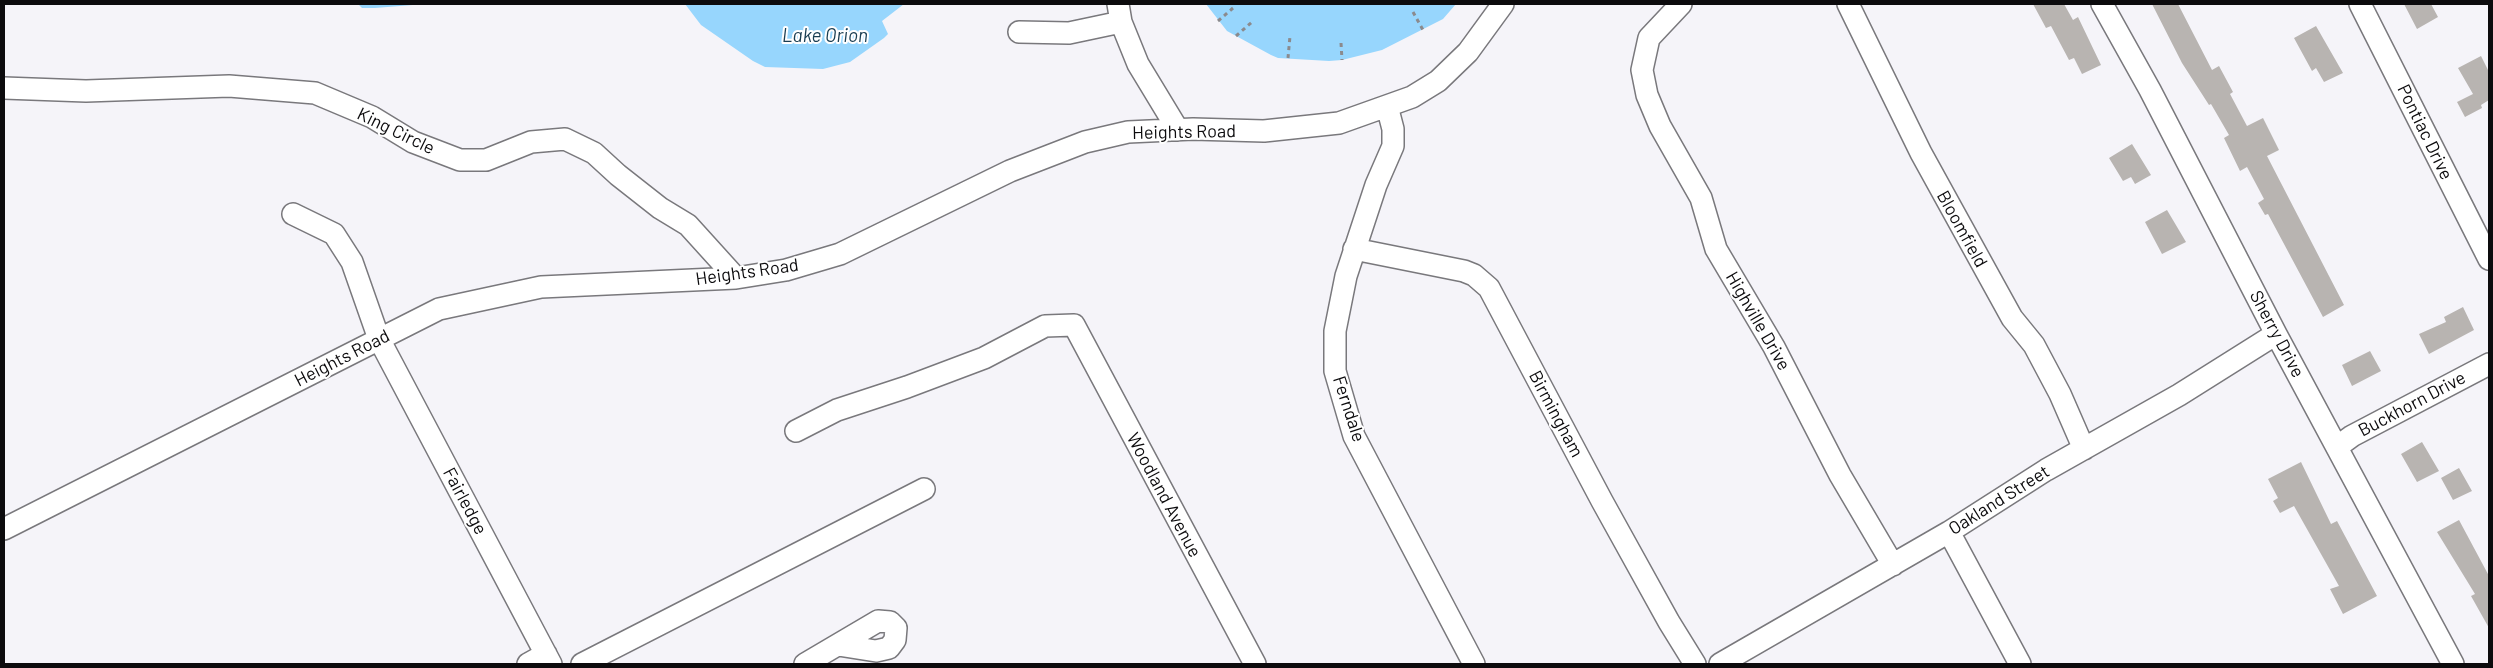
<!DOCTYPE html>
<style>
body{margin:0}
#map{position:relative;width:2493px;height:668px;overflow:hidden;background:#f5f4f9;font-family:Barlow,sans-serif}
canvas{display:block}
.frame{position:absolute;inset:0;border:5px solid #0c0b0d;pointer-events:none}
</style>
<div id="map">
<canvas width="2493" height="668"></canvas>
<div class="frame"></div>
</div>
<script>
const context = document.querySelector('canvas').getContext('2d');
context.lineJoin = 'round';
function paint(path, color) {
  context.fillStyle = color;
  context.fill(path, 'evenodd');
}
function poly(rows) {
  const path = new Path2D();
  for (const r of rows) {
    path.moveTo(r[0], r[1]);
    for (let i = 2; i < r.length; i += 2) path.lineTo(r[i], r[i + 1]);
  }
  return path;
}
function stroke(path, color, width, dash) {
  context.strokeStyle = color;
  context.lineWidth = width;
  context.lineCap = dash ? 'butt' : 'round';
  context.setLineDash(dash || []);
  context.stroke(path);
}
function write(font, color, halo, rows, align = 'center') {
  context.font = font + ' Barlow,sans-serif';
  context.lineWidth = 4;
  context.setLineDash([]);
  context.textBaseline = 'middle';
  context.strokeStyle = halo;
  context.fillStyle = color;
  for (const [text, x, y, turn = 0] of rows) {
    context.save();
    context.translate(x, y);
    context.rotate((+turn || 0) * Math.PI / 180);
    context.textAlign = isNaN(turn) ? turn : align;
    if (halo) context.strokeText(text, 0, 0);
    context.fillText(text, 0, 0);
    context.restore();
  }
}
paint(poly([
 [358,4,425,4,375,8,362,8],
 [685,4,904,4,882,21,888,34,884,38,850,62,823,69,765,67,753,61,701,25],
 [1206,4,1456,4,1443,19,1382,50,1342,60,1329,61,1278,58,1271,55,1227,31]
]), '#97d6fd');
paint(poly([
 [2033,4,2064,4,2073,20,2078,17,2101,65,2082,74,2074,58,2069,60,2051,26,2046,28],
 [2152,4,2178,4,2212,70,2219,66,2233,92,2230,94,2247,126,2263,118,2279,150,2267,156,2344,305,2323,317,2268,214,2265,215,2258,203,2264,199,2247,167,2240,171,2224,138,2229,135,2211,104,2209,105,2182,63],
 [2404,4,2431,4,2438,17,2417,29],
 [2316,26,2343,73,2324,82,2316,68,2312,71,2294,38],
 [2481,56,2489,72,2489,100,2481,105,2482,108,2465,117,2457,102,2473,94,2458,68],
 [2132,144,2151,175,2135,184,2131,177,2123,181,2109,158],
 [2167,210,2186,242,2162,254,2145,222],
 [2463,307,2474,330,2429,354,2419,334,2446,322,2444,317],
 [2370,351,2381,371,2352,386,2342,365],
 [2422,442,2439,471,2417,482,2401,454],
 [2301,462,2331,524,2337,521,2377,596,2343,614,2330,589,2339,586,2294,506,2280,513,2273,501,2278,498,2268,479],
 [2459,468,2472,491,2453,500,2441,478],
 [2459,520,2489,576,2489,628,2471,596,2475,594,2437,532]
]), '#b8b4b1');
const minor = poly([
 [1118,4,1121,22,1138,64,1178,130],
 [1681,4,1649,38,1642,70,1647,95,1660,126,1701,198,1716,249,1774,347,1840,475,1893,565],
 [1848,4,1921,153,2012,318,2034,345,2060,394,2084,449],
 [2102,4,2150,90,2276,334,2453,664],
 [2360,4,2489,259],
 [1019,32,1069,33,1121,22],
 [4,88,86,91,229,86,315,93,372,117,413,142,460,160,486,160,531,142,565,139,594,153,618,175,660,208,688,225,736,278],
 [1387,106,1393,129,1393,146,1376,185,1346,276,1335,331,1335,371,1354,436,1474,664],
 [293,214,334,234,352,262,379,339,551,664],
 [1354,249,1464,271,1474,275,1489,288,1602,501,1669,622,1695,664],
 [796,431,837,410,907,387,984,358,1045,326,1074,325,1255,664],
 [2337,447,2352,436,2489,364],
 [4,529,439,309,541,287,736,278,786,270,840,254,1010,171,1085,142,1128,132,1193,129,1264,131,1339,123,1412,97,1438,81,1468,52,1503,4],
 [1949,532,2020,664],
 [528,664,546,654],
 [582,664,924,489],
 [805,664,878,621,890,622,896,628,895,640,889,648,876,651,838,645],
 [1720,664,1949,532,2046,470,2179,395,2276,334]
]);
stroke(minor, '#79787c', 24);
stroke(poly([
 [1413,12,1423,30],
 [1218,21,1233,8],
 [1236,36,1252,22],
 [1341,43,1342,60],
 [1288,58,1290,36]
]), '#8b8a8d', 3, [4, 4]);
stroke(minor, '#fff', 21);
write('18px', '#0c0b0d', '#fff', [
 ["King Circle",396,131,26],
 ["Heights Road",1184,132,-1],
 ["Pontiac Drive",2425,132,64],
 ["Bloomfield",1962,229,61],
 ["Heights Road",747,272,-8],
 ["Highville Drive",1758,321,60],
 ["Sherry Drive",2277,334,62],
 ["Heights Road",342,358,-27],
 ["Buckhorn Drive",2412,404,-28],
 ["Ferndale",1349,409,72],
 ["Birmingham",1556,414,62],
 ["Woodland Avenue",1164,495,62],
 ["Oakland Street",1999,500,-32],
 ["Fairledge",465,501,62]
]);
write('italic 19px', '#193d51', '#fff', [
 ["Lake Orion",825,36]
]);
</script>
